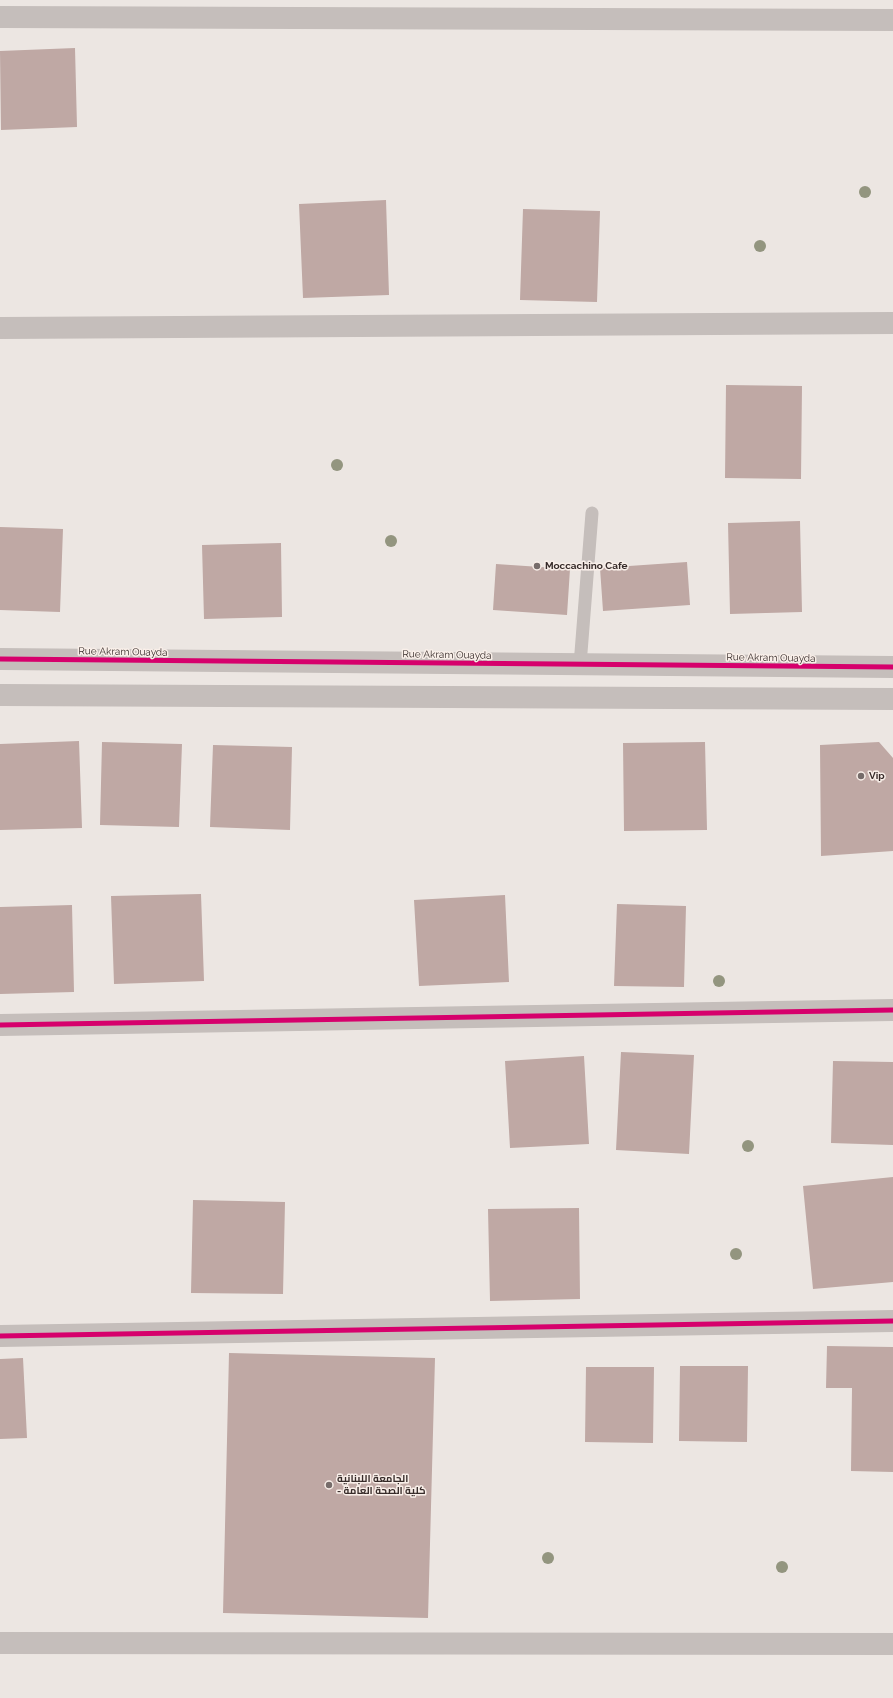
<!DOCTYPE html>
<meta charset="utf-8">
<style>
body{margin:0}
canvas{display:block;background:#ece6e2}
</style>
<canvas width="893" height="1698"></canvas>
<script>
const context = document.querySelector('canvas').getContext('2d');
context.lineJoin = 'round';
function paint(path, color) {
  context.fillStyle = color;
  context.fill(path, 'evenodd');
}
function poly(rows) {
  const path = new Path2D();
  for (const r of rows) {
    path.moveTo(r[0], r[1]);
    for (let i = 2; i < r.length; i += 2) path.lineTo(r[i], r[i + 1]);
  }
  return path;
}
function stroke(path, color, width, dash) {
  context.strokeStyle = color;
  context.lineWidth = width;
  context.lineCap = dash ? 'butt' : 'round';
  context.setLineDash(dash || []);
  context.stroke(path);
}
function write(font, color, halo, rows, align = 'center') {
  context.font = font + ' Raleway,Cairo,sans-serif';
  context.lineWidth = 3;
  context.setLineDash([]);
  context.textBaseline = 'middle';
  context.strokeStyle = halo;
  context.fillStyle = color;
  for (const [text, x, y, turn = 0] of rows) {
    context.save();
    context.translate(x, y);
    context.rotate((+turn || 0) * Math.PI / 180);
    context.textAlign = isNaN(turn) ? turn : align;
    if (halo) context.strokeText(text, 0, 0);
    context.fillText(text, 0, 0);
    context.restore();
  }
}
paint(poly([
 [75,48,77,127,1,130,0,51],
 [386,200,389,295,303,298,299,204],
 [523,209,600,211,597,302,520,300],
 [726,385,802,386,801,479,725,478],
 [800,521,802,612,730,614,728,523],
 [0,527,63,529,60,612,0,610],
 [281,543,282,617,204,619,202,545],
 [687,562,690,605,603,611,600,568],
 [496,564,570,569,567,615,493,610],
 [79,741,82,828,0,830,0,744],
 [102,742,182,744,179,827,100,825],
 [705,742,707,830,624,831,623,743],
 [879,742,893,758,893,851,821,856,820,745],
 [213,745,292,747,290,830,210,827],
 [201,894,204,981,114,984,111,896],
 [505,895,509,982,419,986,414,900],
 [617,904,686,906,684,987,614,986],
 [72,905,74,992,0,994,0,907],
 [621,1052,694,1055,689,1154,616,1150],
 [584,1056,589,1144,510,1148,505,1061],
 [833,1061,893,1062,893,1145,831,1143],
 [893,1177,893,1282,813,1289,803,1186],
 [193,1200,285,1202,283,1294,191,1293],
 [579,1208,580,1299,490,1301,488,1209],
 [827,1346,893,1347,893,1472,851,1471,852,1388,826,1388],
 [229,1353,435,1358,428,1618,223,1613],
 [23,1358,27,1438,0,1439,0,1359],
 [680,1366,748,1366,747,1442,679,1441],
 [586,1367,654,1367,653,1443,585,1442]
]), '#bfa8a4');
stroke(poly([
 [580,665,592,513]
]), '#c5bebb', 13);
stroke(poly([
 [0,17,893,20],
 [0,328,893,323],
 [0,659,893,667],
 [0,695,893,699],
 [0,1025,893,1010],
 [0,1336,893,1321],
 [0,1643,893,1644]
]), '#c5bebb', 22);
stroke(poly([
 [0,659,893,667],
 [0,1025,893,1010],
 [0,1336,893,1321]
]), '#d6006c', 5);
context.fillStyle = '#93957f';
for (const [x, y] of [
 [865,192],
 [760,246],
 [337,465],
 [391,541],
 [719,981],
 [748,1146],
 [736,1254],
 [548,1558],
 [782,1567]
]) {
  context.beginPath();
  context.arc(x, y, 6, 0, 2 * Math.PI);
  context.fill();
}
for (const [x, y, r, color] of [
 [537,566,4,"#766c6a"],
 [861,776,4,"#766c6a"],
 [329,1485,4,"#766c6a"]
]) {
  const dot = new Path2D();
  dot.arc(x, y, r, 0, 2 * Math.PI);
  context.fillStyle = color;
  context.fill(dot);
  stroke(dot, '#f9efe9', 1.5);
}
write('bold 10px', '#362b29', '#f9efe9', [
 ["Moccachino Cafe",545,566],
 ["Vip",869,776],
 ["الجامعة اللبنانية",337,1479],
 ["- كلية الصحة العامة",337,1491]
], 'left');
write('10px', '#362b29', '#f9efe9', [
 ["Rue Akram Ouayda",123,652,1],
 ["Rue Akram Ouayda",447,655,1],
 ["Rue Akram Ouayda",771,658,1]
]);
</script>
